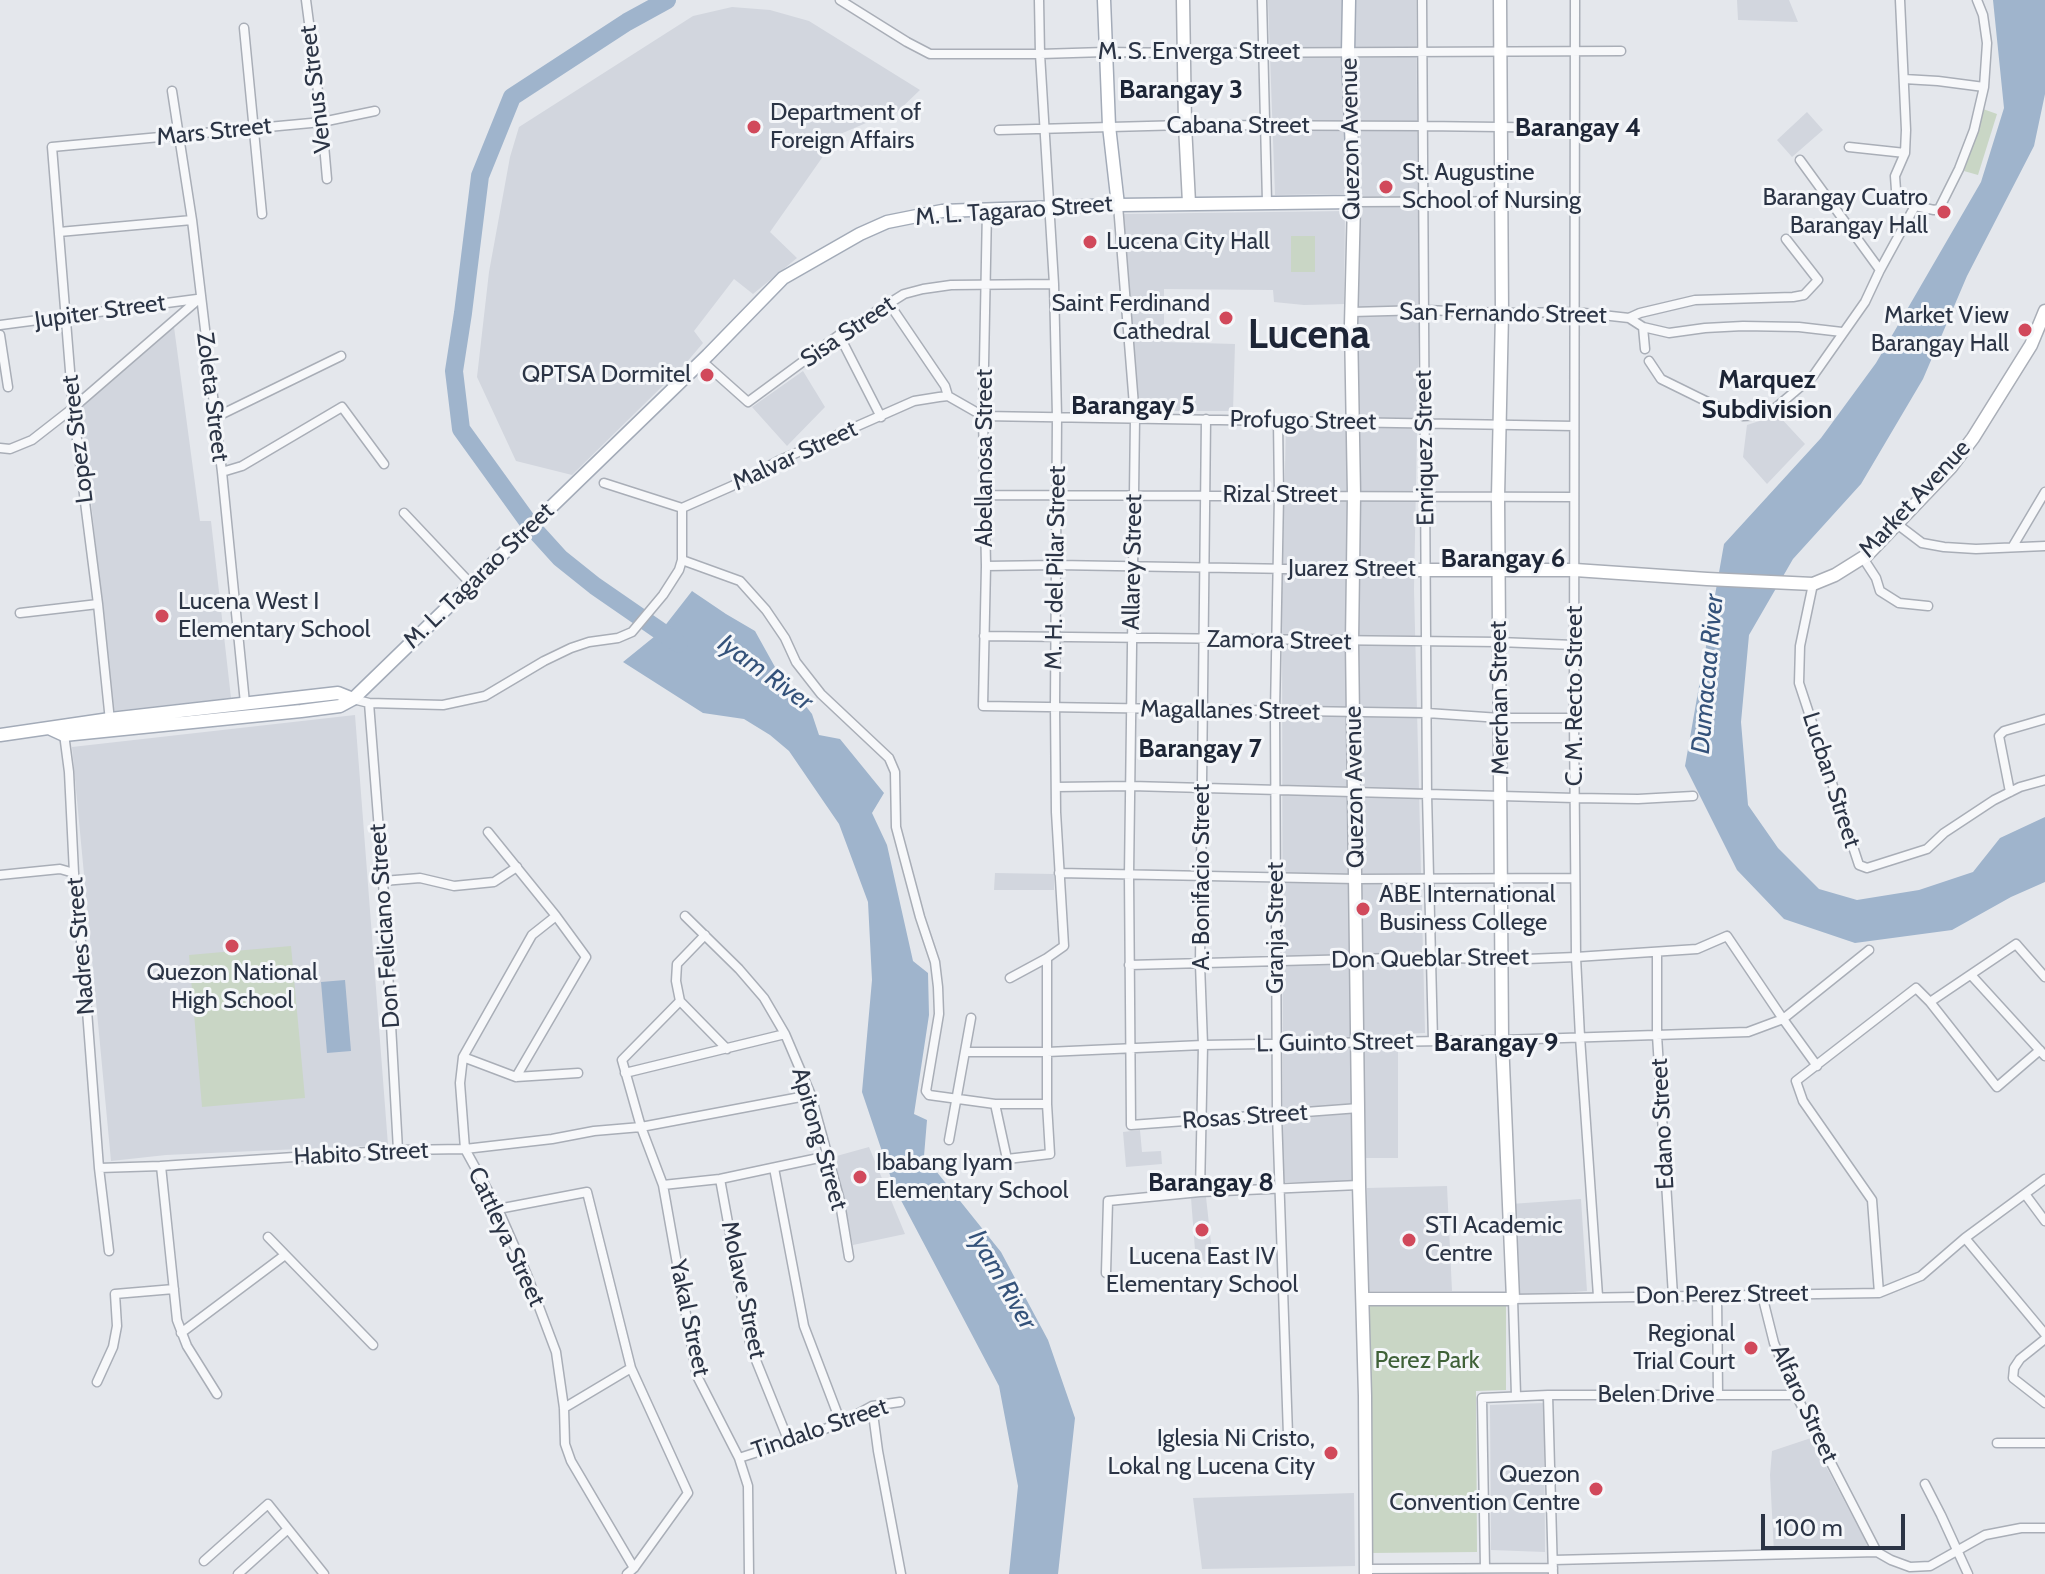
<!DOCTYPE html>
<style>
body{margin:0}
#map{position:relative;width:2045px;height:1574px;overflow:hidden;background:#e4e7ec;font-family:Cabin,sans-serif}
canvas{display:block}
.scale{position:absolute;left:1761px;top:1514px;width:144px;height:36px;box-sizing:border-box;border:4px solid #2b3445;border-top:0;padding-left:10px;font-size:24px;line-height:28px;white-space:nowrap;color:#2b3445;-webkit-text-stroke:6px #f4f6f9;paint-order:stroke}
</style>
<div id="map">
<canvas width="2045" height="1574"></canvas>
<div class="scale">100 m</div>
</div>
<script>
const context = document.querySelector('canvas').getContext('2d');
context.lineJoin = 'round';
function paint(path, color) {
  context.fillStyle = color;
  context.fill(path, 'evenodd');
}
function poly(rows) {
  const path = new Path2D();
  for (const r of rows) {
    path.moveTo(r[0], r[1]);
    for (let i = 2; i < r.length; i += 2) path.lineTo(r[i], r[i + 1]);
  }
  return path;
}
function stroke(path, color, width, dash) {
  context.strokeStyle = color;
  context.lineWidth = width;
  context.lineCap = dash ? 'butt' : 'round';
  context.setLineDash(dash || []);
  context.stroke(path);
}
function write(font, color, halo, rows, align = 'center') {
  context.font = font + ' Cabin,sans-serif';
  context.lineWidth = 6;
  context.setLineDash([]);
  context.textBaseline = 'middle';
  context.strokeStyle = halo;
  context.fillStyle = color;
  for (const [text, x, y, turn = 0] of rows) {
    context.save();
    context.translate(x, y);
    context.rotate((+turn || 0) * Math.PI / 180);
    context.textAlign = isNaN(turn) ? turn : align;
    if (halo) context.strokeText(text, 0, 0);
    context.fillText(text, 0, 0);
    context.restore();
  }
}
paint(poly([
 [1268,0,1416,0,1419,325,1414,589,1425,1033,1398,1034,1398,1158,1364,1158,1364,1182,1283,1182,1282,589,1286,426,1354,428,1354,194,1275,195],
 [1737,0,1789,0,1798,22,1738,20],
 [732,7,770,10,809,21,920,90,896,113,880,117,838,135,770,232,797,258,753,294,734,279,694,331,703,343,686,363,572,475,516,461,477,377,489,272,510,157,519,127,693,16],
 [1807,112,1823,130,1792,157,1777,140],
 [1345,211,1344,304,1304,305,1274,302,1273,290,1164,289,1164,342,1235,344,1233,411,1139,411,1123,214],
 [174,327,200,521,211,521,231,698,113,711,81,405],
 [803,371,825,407,787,446,752,407],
 [1778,415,1805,444,1767,484,1743,457,1747,425],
 [355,715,388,1145,166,1155,111,1161,72,747],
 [995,873,1054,874,1054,890,994,890],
 [1140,1130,1142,1152,1161,1151,1162,1164,1126,1167,1123,1132],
 [869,1147,905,1234,853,1245,843,1196,833,1157],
 [1447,1186,1452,1291,1368,1291,1367,1188],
 [1206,1197,1213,1261,1196,1263,1191,1198],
 [1581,1199,1587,1291,1518,1296,1511,1204],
 [1544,1403,1545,1552,1491,1550,1490,1405],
 [1811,1438,1865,1540,1868,1548,1866,1550,1774,1553,1770,1475,1772,1451],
 [1354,1493,1355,1566,1202,1569,1193,1498]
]), '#d2d6de');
paint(poly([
 [1983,109,1997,114,1978,175,1964,171],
 [1291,236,1315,236,1315,272,1291,272],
 [291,946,305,1098,202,1107,189,955],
 [1506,1303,1506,1390,1476,1391,1477,1552,1370,1553,1369,1304]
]), '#c9d6c5');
paint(poly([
 [1993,0,2045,0,2045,94,2034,146,1967,276,1923,379,1861,484,1793,559,1749,635,1741,722,1748,805,1778,848,1819,889,1857,900,1919,890,1973,872,2000,838,2045,817,2045,882,2011,897,1952,930,1855,943,1784,919,1737,870,1685,766,1724,544,1821,438,1876,363,1981,182,2004,108],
 [692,591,726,614,755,631,775,667,812,714,819,735,840,739,884,793,872,813,887,845,913,961,928,973,929,1015,914,1114,927,1120,924,1156,1001,1252,1048,1340,1075,1418,1058,1574,1009,1574,1018,1486,999,1386,894,1187,862,1092,872,980,868,902,839,824,789,751,770,735,744,719,703,713,623,662,660,632],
 [345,980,351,1051,327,1053,321,982]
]), '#9fb4cc');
stroke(poly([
 [667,0,627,22,512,97,480,176,463,313,454,371,461,429,531,526,560,558,595,586,679,644]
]), '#9fb4cc', 18);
const street = poly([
 [306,0,322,122,327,179],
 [840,0,907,42,930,54,1040,54,1105,52,1184,53,1621,51],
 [1262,0,1267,202],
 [1422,0,1427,794,1433,1041],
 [1575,0,1574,718,1576,957,1580,1037,1598,1296],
 [1900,0,1906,130,1905,153,1895,176,1896,190,1915,206,1934,210,1939,209,1959,169,1974,130,1984,87,1987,43,1983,15,1977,0],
 [244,28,262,214],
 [1904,79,1938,81,1984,87],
 [172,91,192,220,222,472,245,703],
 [999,130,1185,125,1424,126,1574,128],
 [1849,147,1905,153],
 [1800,160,1880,270],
 [1354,202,1574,201],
 [1118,205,1135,418,1129,875,1131,1125,1359,1108],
 [987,209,983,416,986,566,983,706,1427,713,1500,718,1574,718],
 [59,232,192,220],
 [888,302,945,386,948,396],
 [1351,312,1425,310,1502,313,1575,312,1629,318,1643,327,1669,333,1705,328,1743,326,1799,327,1842,332],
 [1629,318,1640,313,1695,300,1793,297,1804,295,1818,280,1786,239],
 [0,325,197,299],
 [1643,327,1645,349],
 [0,335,8,387],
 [839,335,881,417],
 [702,361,748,402,839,335,904,294,923,289,951,285,1054,284],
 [1649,361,1661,379,1728,412,1743,416,1762,415,1773,410,1813,376,1865,302,1880,270,1915,206],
 [214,418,341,356],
 [1278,420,1279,495,1275,712,1277,1114,1288,1435],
 [0,448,10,449,32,440,73,408,200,298],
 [222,472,242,466,342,407,384,464],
 [604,483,682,508,732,486,778,461,914,401,939,397,948,396,983,416,1574,426],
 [986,495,1573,497],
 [404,513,472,585],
 [1897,524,1922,543,1944,547,1976,549,2045,546],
 [2013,546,2045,492],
 [1863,558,1876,578,1880,591,1899,603,1928,606],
 [682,560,740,581,766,610,785,638,796,662,821,694,889,758,895,772,896,827,920,917,935,962,938,987,939,1014,926,1091,929,1095,995,1104,1047,1104],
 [986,566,1057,565,1352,570],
 [1813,584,1800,646,1799,683,1859,865,1867,868,1927,849,1944,833,1994,800,2020,787,2045,780],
 [20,613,98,604],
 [984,636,1499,642,1574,645],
 [353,699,369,703,443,705,485,696,544,661,571,648,589,642,618,638,632,632,663,595,679,570,682,560,682,508],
 [369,703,383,881,398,1150],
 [110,721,98,604,73,408,52,147,322,122,375,111],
 [64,734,69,772,74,873,84,971,99,1168,109,1251],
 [1056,787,1131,786,1575,798,1638,799,1693,796],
 [2010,792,1999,736,2004,731,2045,719],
 [488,832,556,916,586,957,516,1077],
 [1059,873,1356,879,1575,878],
 [0,875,60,869,74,873],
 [383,881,420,878,454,886,494,882,517,867],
 [556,916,532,935,463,1057,460,1083,465,1149,498,1209,527,1275,556,1352,564,1408,565,1444,571,1461,634,1568],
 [685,916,739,969,764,998,785,1034,811,1095,839,1197,849,1257],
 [705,935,677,964,676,981,680,1001,727,1049],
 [1657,952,1657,1035,1673,1296],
 [1129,965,1432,957,1502,960,1576,957,1697,949,1727,936,1783,1019,1817,1066],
 [1972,976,2045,1056],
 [1010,978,1047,958],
 [680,1001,622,1060,641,1127,663,1185,697,1376,739,1458,748,1486,749,1574],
 [1930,1002,2016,944,2045,977],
 [966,1052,1047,1052,1203,1045,1502,1040,1748,1032,1783,1019,1869,950],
 [463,1057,516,1077,578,1073],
 [625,1073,785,1034],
 [995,1104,1007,1159,1050,1154,1047,1104,1047,958,1064,946,1056,812,1055,706,1057,417,1054,284,1040,54,1039,0],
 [949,1140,971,1018],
 [161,1166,177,1320,187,1346,217,1394],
 [99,1168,161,1166,398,1150,465,1149,552,1139,594,1131,641,1127,811,1095],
 [774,1168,804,1326,841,1423],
 [720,1179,751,1348,789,1442],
 [663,1185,720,1179,828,1156],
 [1200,1192,1203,1045,1200,964,1206,419],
 [2025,1194,2045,1221],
 [498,1209,587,1192,631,1368,688,1493,634,1568,627,1574],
 [268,1237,373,1345],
 [1965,1238,2045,1334],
 [1106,1273,1108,1201,1200,1192,1359,1185],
 [1879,1293,1872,1200,1803,1101,1796,1081,1916,988,1930,1002,1997,1087,2040,1050],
 [1717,1295,1718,1395],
 [1762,1295,1774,1343,1796,1395,1877,1552],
 [181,1333,285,1255],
 [2045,1339,2020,1359,2014,1368,2013,1378,2045,1403],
 [97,1382,113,1347,117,1326,115,1294,174,1289],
 [1516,1395,1513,1299,1879,1293,1921,1276,1965,1238,2045,1179],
 [1548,1395,1553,1574],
 [872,1406,878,1451,901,1574],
 [564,1408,631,1368],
 [1997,1443,2045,1443],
 [739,1458,789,1442,841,1423,872,1406,900,1402],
 [1925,1484,1941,1515,1968,1574],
 [1877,1552,1891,1560,1910,1567,1930,1566,1985,1535,2021,1528,2045,1528],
 [1553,1560,1877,1552],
 [204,1561,268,1504,324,1574],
 [1485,1568,1482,1398,1548,1395,1796,1395],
 [1366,1569,1553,1568],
 [238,1574,288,1529]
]);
const secondary = poly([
 [1183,0,1185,125,1189,203],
 [1354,202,1351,325,1354,495,1352,642,1359,1185,1365,1396,1366,1574],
 [1352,570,1575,570,1707,579,1813,584,1835,575,1867,555,1951,467,1973,438,2031,345,2045,311],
 [1363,1299,1513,1299,1502,1040,1498,497,1502,313,1500,0]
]);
const primary = poly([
 [1104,0,1109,126,1118,205],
 [51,729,64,735,301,711,340,706,353,699,708,355,783,278,860,234,887,222,942,211,1118,205,1354,202,1348,53,1349,0],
 [0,735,110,719,338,693,353,699]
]);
stroke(street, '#a9aeb7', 11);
stroke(secondary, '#a9aeb7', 15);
stroke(primary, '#a3abb8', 15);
stroke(street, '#f7f8fa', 8);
stroke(secondary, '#fff', 12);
stroke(primary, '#fff', 12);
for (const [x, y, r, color] of [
 [754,127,8,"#d1495b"],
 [1386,187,8,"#d1495b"],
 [1944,212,8,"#d1495b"],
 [1090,242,8,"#d1495b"],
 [1226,318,8,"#d1495b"],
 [2025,330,8,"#d1495b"],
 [707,375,8,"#d1495b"],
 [162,616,8,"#d1495b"],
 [1363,909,8,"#d1495b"],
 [232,946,8,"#d1495b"],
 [860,1177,8,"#d1495b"],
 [1202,1230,8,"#d1495b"],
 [1409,1240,8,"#d1495b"],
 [1751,1348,8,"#d1495b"],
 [1331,1453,8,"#d1495b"],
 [1596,1489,8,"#d1495b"]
]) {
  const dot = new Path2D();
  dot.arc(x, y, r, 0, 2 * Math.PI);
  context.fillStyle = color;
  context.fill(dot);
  stroke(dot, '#f4f6f9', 3);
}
write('24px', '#2b3445', '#f4f6f9', [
 ["M. S. Enverga Street",1199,52],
 ["Venus Street",316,89,-97],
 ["Cabana Street",1238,126],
 ["Mars Street",214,132,-6],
 ["Quezon Avenue",1351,139,-91],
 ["M. L. Tagarao Street",1014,211,-4],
 ["Jupiter Street",100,312,-8],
 ["San Fernando Street",1503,314,1],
 ["Sisa Street",848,332,-34],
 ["Zoleta Street",212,397,83],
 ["Profugo Street",1303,421,1],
 ["Lopez Street",78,439,-97],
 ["Enriquez Street",1425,448,-91],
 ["Malvar Street",795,456,-25],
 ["Abellanosa Street",985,458,-90],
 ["Rizal Street",1280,495],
 ["Market Avenue",1915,499,-47],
 ["Allarey Street",1133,562,-89],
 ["M. H. del Pilar Street",1056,568,-89],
 ["Juarez Street",1352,569],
 ["M. L. Tagarao Street",479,576,-44],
 ["Zamora Street",1279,641,1],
 ["C. M. Recto Street",1575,696,-90],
 ["Merchan Street",1500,698,-91],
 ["Magallanes Street",1230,711,1],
 ["Lucban Street",1831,780,72],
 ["Quezon Avenue",1355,787,-91],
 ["A. Bonifacio Street",1202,877,-90],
 ["Don Feliciano Street",385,926,-94],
 ["Granja Street",1276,928,-90],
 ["Nadres Street",81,946,-95],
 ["Don Queblar Street",1430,959,-1],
 ["L. Guinto Street",1335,1043,-1],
 ["Rosas Street",1245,1117,-4],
 ["Edano Street",1663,1124,-93],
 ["Apitong Street",819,1139,74],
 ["Habito Street",361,1154,-3],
 ["Cattleya Street",506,1237,65],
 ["Molave Street",743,1290,78],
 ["Don Perez Street",1722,1295,-1],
 ["Yakal Street",689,1318,78],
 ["Belen Drive",1656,1395],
 ["Alfaro Street",1804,1404,65],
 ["Tindalo Street",820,1429,-19]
]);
write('24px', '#2b3445', '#f4f6f9', [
 ["Department of",770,113],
 ["Foreign Affairs",770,141],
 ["St. Augustine",1402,173],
 ["School of Nursing",1402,201],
 ["Barangay Cuatro",1928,198,"right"],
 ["Barangay Hall",1928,226,"right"],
 ["Lucena City Hall",1106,242],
 ["Saint Ferdinand",1210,304,"right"],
 ["Cathedral",1210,332,"right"],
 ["Market View",2009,316,"right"],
 ["Barangay Hall",2009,344,"right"],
 ["QPTSA Dormitel",691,375,"right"],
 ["Lucena West I",178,602],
 ["Elementary School",178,630],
 ["ABE International",1379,895],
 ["Business College",1379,923],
 ["Quezon National",232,973,"center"],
 ["High School",232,1001,"center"],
 ["Ibabang Iyam",876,1163],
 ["Elementary School",876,1191],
 ["STI Academic",1425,1226],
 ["Centre",1425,1254],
 ["Lucena East IV",1202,1257,"center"],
 ["Elementary School",1202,1285,"center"],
 ["Regional",1735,1334,"right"],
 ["Trial Court",1735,1362,"right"],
 ["Iglesia Ni Cristo,",1315,1439,"right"],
 ["Lokal ng Lucena City",1315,1467,"right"],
 ["Quezon",1580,1475,"right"],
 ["Convention Centre",1580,1503,"right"]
], 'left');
write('24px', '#3f6138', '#f4f6f9', [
 ["Perez Park",1427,1361]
]);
write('bold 26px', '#1d2536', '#f4f6f9', [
 ["Barangay 3",1181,90],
 ["Barangay 4",1578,128],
 ["Marquez",1767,380],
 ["Subdivision",1767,410],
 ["Barangay 5",1133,406],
 ["Barangay 6",1503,559],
 ["Barangay 7",1200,749],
 ["Barangay 9",1496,1043],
 ["Barangay 8",1211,1183]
]);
write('italic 26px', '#34527a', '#f4f6f9', [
 ["Iyam River",765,673,36],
 ["Dumacaa River",1708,674,-85],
 ["Iyam River",1002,1280,60]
]);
write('bold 40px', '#1d2536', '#f4f6f9', [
 ["Lucena",1309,336]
]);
</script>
